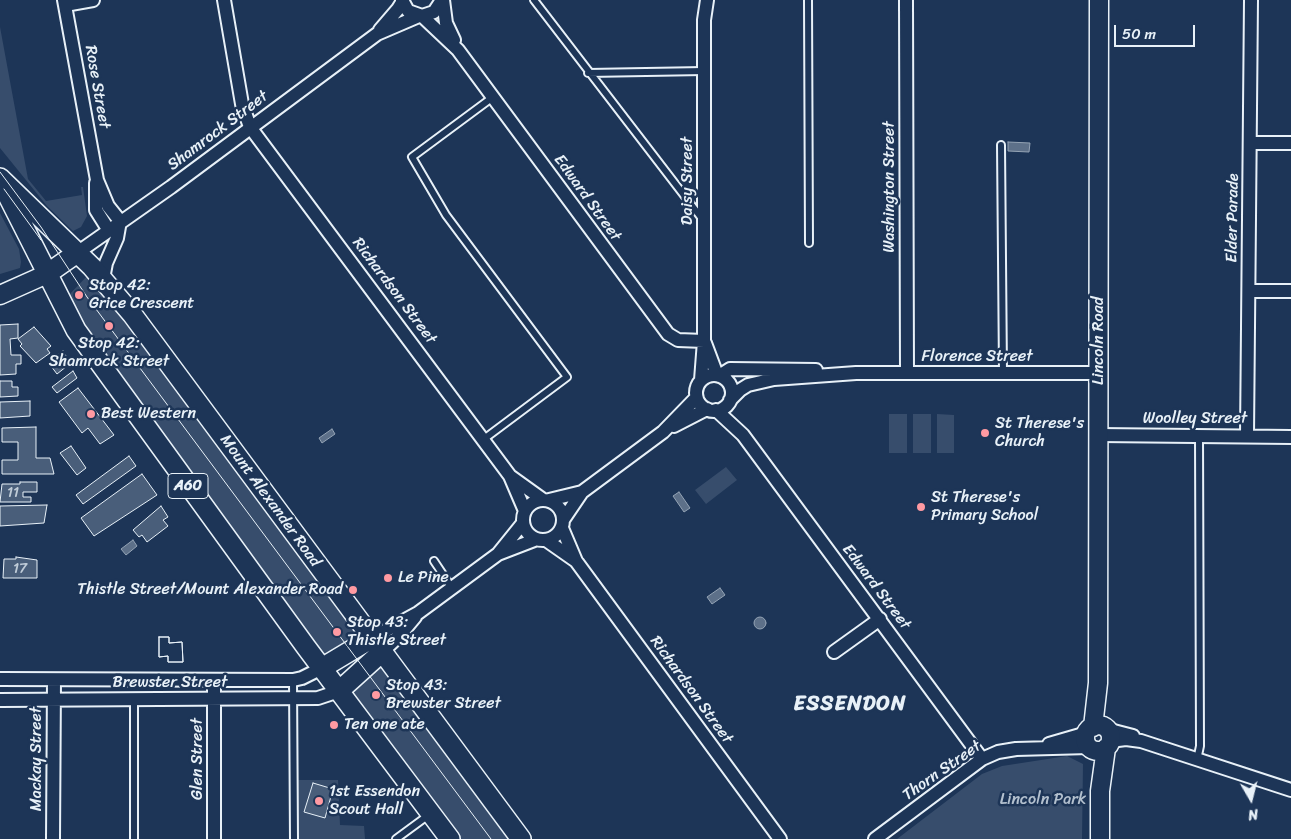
<!DOCTYPE html>
<style>
body{margin:0}
#map{position:relative;width:1291px;height:839px;overflow:hidden;background:#1d3557;font-family:Sriracha,sans-serif}
canvas{display:block}
.north{position:absolute;left:1226px;top:774px;width:50px;height:50px;-webkit-text-stroke:4px #1d3557;paint-order:stroke;rotate:172deg;font-size:14px;font-weight:700;line-height:20px;text-align:center;color:#e8f1f8}
.north::after{content:'';display:block;margin:auto;width:18px;height:22px;background:#e8f1f8;clip-path:polygon(50% 0,100% 100%,50% 72%,0 100%)}
.scale{position:absolute;left:1114px;top:25px;width:81px;height:22px;box-sizing:border-box;border:2px solid #e8f1f8;border-top:0;padding-left:6px;font-size:15px;line-height:18px;white-space:nowrap;color:#e8f1f8;-webkit-text-stroke:4px #1d3557;paint-order:stroke}
</style>
<div id="map">
<canvas width="1291" height="839"></canvas>
<div class="north">N</div>
<div class="scale">50 m</div>
</div>
<script>
const context = document.querySelector('canvas').getContext('2d');
context.lineJoin = 'round';
function paint(path, color) {
  context.fillStyle = color;
  context.fill(path, 'evenodd');
}
function poly(rows) {
  const path = new Path2D();
  for (const r of rows) {
    if (r.length === 3) {
      path.moveTo(r[0] + r[2], r[1]);
      path.arc(r[0], r[1], r[2], 0, 2 * Math.PI);
      continue;
    }
    path.moveTo(r[0], r[1]);
    for (let i = 2; i < r.length; i += 2) path.lineTo(r[i], r[i + 1]);
  }
  return path;
}
function stroke(path, color, width, dash) {
  context.strokeStyle = color;
  context.lineWidth = width;
  context.lineCap = dash ? 'butt' : 'round';
  context.setLineDash(dash || []);
  context.stroke(path);
}
function write(font, color, halo, rows, align = 'center') {
  context.font = font + ' Sriracha,sans-serif';
  context.lineWidth = 5;
  context.setLineDash([]);
  context.textBaseline = 'middle';
  context.strokeStyle = halo;
  context.fillStyle = color;
  for (const [text, x, y, turn = 0] of rows) {
    context.save();
    context.translate(x, y);
    context.rotate((+turn || 0) * Math.PI / 180);
    context.textAlign = isNaN(turn) ? turn : align;
    if (halo) context.strokeText(text, 0, 0);
    context.fillText(text, 0, 0);
    context.restore();
  }
}
paint(poly([
 [0,27,28,179,46,201,82,195,81,187,83,187,87,216,81,227,73,231,47,206,0,148],
 [0,213,19,249,21,262,20,268,0,274],
 [88,275,94,279,363,635,324,659,91,338,67,297],
 [889,414,907,414,907,453,889,453],
 [913,414,931,414,931,453,913,453],
 [937,414,954,415,954,453,937,453],
 [726,467,737,480,706,504,695,490],
 [382,661,514,839,460,839,348,691],
 [1067,756,1083,764,1082,839,897,839,982,774,1002,766],
 [295,780,338,780,340,825,364,826,365,839,296,839]
]), '#374d6c');
const water = poly([
 [1008,142,1030,143,1029,152,1008,151,1008,142],
 [332,429,335,434,322,443,319,438,332,429],
 [679,492,690,508,684,512,673,496,679,492],
 [133,540,137,546,126,555,121,549,133,540],
 [720,588,725,595,712,604,707,597,720,588],
 [760,623,6]
]);
paint(water, '#5d7089');
stroke(water, '#95a4b5', 1);
const building = poly([
 [18,324,18,338,10,339,11,355,21,355,21,364,16,364,16,374,0,375,0,325,18,324],
 [34,327,51,346,47,349,50,353,36,363,20,346,22,344,18,339,34,327],
 [63,351,66,356,64,358,67,366,57,374,48,362,63,351],
 [73,371,77,378,57,393,52,387,73,371],
 [0,381,12,381,12,387,18,387,18,396,0,397,0,381],
 [78,388,114,435,100,444,88,428,82,433,59,402,78,388],
 [30,401,30,416,0,418,0,402,30,401],
 [36,427,36,458,50,458,54,474,2,474,2,460,18,460,18,442,2,442,2,428,36,427],
 [71,446,86,468,77,475,60,453,71,446],
 [129,456,136,466,83,504,76,495,129,456],
 [142,474,157,495,94,536,81,518,142,474],
 [20,482,37,482,37,492,23,492,23,497,31,497,31,502,0,502,2,484,20,484,20,482],
 [47,505,44,523,0,526,0,506,47,505],
 [161,506,168,517,163,520,168,526,147,542,142,535,139,537,133,530,161,506],
 [16,557,37,560,37,578,3,578,4,559,16,559,16,557],
 [159,637,169,637,169,643,182,642,183,662,168,662,168,656,159,657,159,637],
 [159,637,169,637,169,643,182,642,183,662,168,662,168,656,159,657,159,637],
 [313,783,333,789,325,818,304,812,313,783]
]);
paint(building, '#495e7a');
stroke(building, '#e8f1f8', 1);
const lane = poly([
 [534,0,703,220],
 [808,0,809,243],
 [588,73,704,71],
 [1001,145,1003,373],
 [484,439,567,377,446,215,412,157,493,97],
 [434,561,452,588],
 [293,680,294,839],
 [134,699,134,839],
 [1197,760,1200,746,1199,435],
 [396,839,430,814]
]);
const street = poly([
 [64,0,97,180,108,206,120,221],
 [224,0,242,104,250,127,510,476,525,511],
 [402,0,408,11,422,16,434,12,442,0],
 [443,0,446,23,454,40],
 [906,0,907,373],
 [65,5,93,0],
 [422,16,458,50,668,334,678,340,704,341],
 [380,30,398,9,403,1],
 [1250,143,1291,143],
 [96,183,96,210,108,229],
 [77,253,171,187,377,34,419,16],
 [103,279,106,263,117,238,120,221],
 [1249,291,1291,291],
 [705,343,717,375],
 [714,393,18],
 [719,376,730,369,816,370],
 [701,380,704,341,704,20,707,0],
 [730,400,740,390,748,385,774,379,856,373,1099,373],
 [716,410,743,435,982,759],
 [674,426,707,409],
 [1099,435,1291,437],
 [1247,436,1251,0],
 [510,476,542,499],
 [543,520,20],
 [549,500,582,492,663,432,696,398],
 [563,520,582,492],
 [562,528,576,561,780,839],
 [546,540,576,561],
 [498,554,537,539],
 [372,638,418,613,498,554,523,523],
 [382,652,400,635,415,617],
 [834,652,880,619],
 [0,679,293,680,302,678,322,668],
 [214,680,214,839],
 [0,700,318,698,339,691],
 [1106,729,1133,736],
 [1110,741,1126,739,1141,741,1291,790],
 [1049,744,1087,733],
 [53,839,54,680],
 [875,839,982,759,998,752,1016,749,1089,747]
]);
const secondary = poly([
 [0,295,47,274],
 [1098,738,13],
 [1093,727,1098,683,1099,0],
 [1100,839,1100,791,1106,748]
]);
const primary = poly([
 [0,178,92,267,132,314,521,839],
 [6,192,76,330,306,647,450,839],
 [47,274,77,253],
 [322,668,372,638],
 [339,691,382,652]
]);
stroke(lane, '#e8f1f8', 10);
stroke(street, '#e8f1f8', 16);
stroke(secondary, '#e8f1f8', 21);
stroke(primary, '#e8f1f8', 22);
stroke(lane, '#1d3557', 6);
stroke(street, '#1d3557', 12);
stroke(secondary, '#1d3557', 18);
stroke(primary, '#1d3557', 19);
stroke(poly([
 [0,172,41,227,87,297,491,839],
 [4,189,41,240]
]), '#e8f1f8', 1);
for (const [x, y, r, color] of [
 [79,295,5,"#ff9aa2"],
 [109,326,5,"#ff9aa2"],
 [91,414,5,"#ff9aa2"],
 [985,433,5,"#ff9aa2"],
 [921,507,5,"#ff9aa2"],
 [388,578,5,"#ff9aa2"],
 [353,590,5,"#ff9aa2"],
 [337,632,5,"#ff9aa2"],
 [376,695,5,"#ff9aa2"],
 [334,725,5,"#ff9aa2"],
 [319,801,5,"#ff9aa2"]
]) {
  const dot = new Path2D();
  dot.arc(x, y, r, 0, 2 * Math.PI);
  context.fillStyle = color;
  context.fill(dot);
  stroke(dot, '#1d3557', 2);
}
write('14px', '#c0ccd8', null, [
 ["11",13,493],
 ["17",20,569]
]);
for (const [x, y, w] of [
 [188,486,40]
]) {
  const box = new Path2D();
  box.roundRect(x - w / 2, y - 12.5, w, 25, 4);
  context.fillStyle = '#1d3557';
  context.fill(box);
  stroke(box, '#e8f1f8', 1);
}
write('bold 15px', '#e8f1f8', null, [
 ["A60",188,486]
]);
write('16px', '#e8f1f8', '#1d3557', [
 ["Rose Street",97,87,80],
 ["Shamrock Street",218,131,-37],
 ["Daisy Street",688,181,-90],
 ["Washington Street",890,187,-90],
 ["Edward Street",587,198,54],
 ["Elder Parade",1233,218,-89],
 ["Richardson Street",394,291,53],
 ["Lincoln Road",1099,341,-90],
 ["Florence Street",977,357],
 ["Woolley Street",1195,419],
 ["Mount Alexander Road",270,501,54],
 ["Edward Street",876,587,53],
 ["Brewster Street",170,683],
 ["Richardson Street",691,690,54],
 ["Mackay Street",37,759,-90],
 ["Glen Street",198,759,-90],
 ["Thorn Street",942,771,-35]
]);
write('16px', '#e8f1f8', '#1d3557', [
 ["Stop 42:",89,286],
 ["Grice Crescent",89,304],
 ["Stop 42:",109,344,"center"],
 ["Shamrock Street",109,362,"center"],
 ["Best Western",101,414],
 ["St Therese's",995,424],
 ["Church",995,442],
 ["St Therese's",931,498],
 ["Primary School",931,516],
 ["Le Pine",398,578],
 ["Thistle Street/Mount Alexander Road",343,590,"right"],
 ["Stop 43:",347,623],
 ["Thistle Street",347,641],
 ["Stop 43:",386,686],
 ["Brewster Street",386,704],
 ["Ten one ate",344,725],
 ["1st Essendon",329,792],
 ["Scout Hall",329,810]
], 'left');
write('16px', '#b3c0ce', '#1d3557', [
 ["Lincoln Park",1043,800]
]);
context.letterSpacing = '1px';
write('bold 21px', '#e8f1f8', '#1d3557', [
 ["ESSENDON",850,705]
]);
context.letterSpacing = '0px';
</script>
